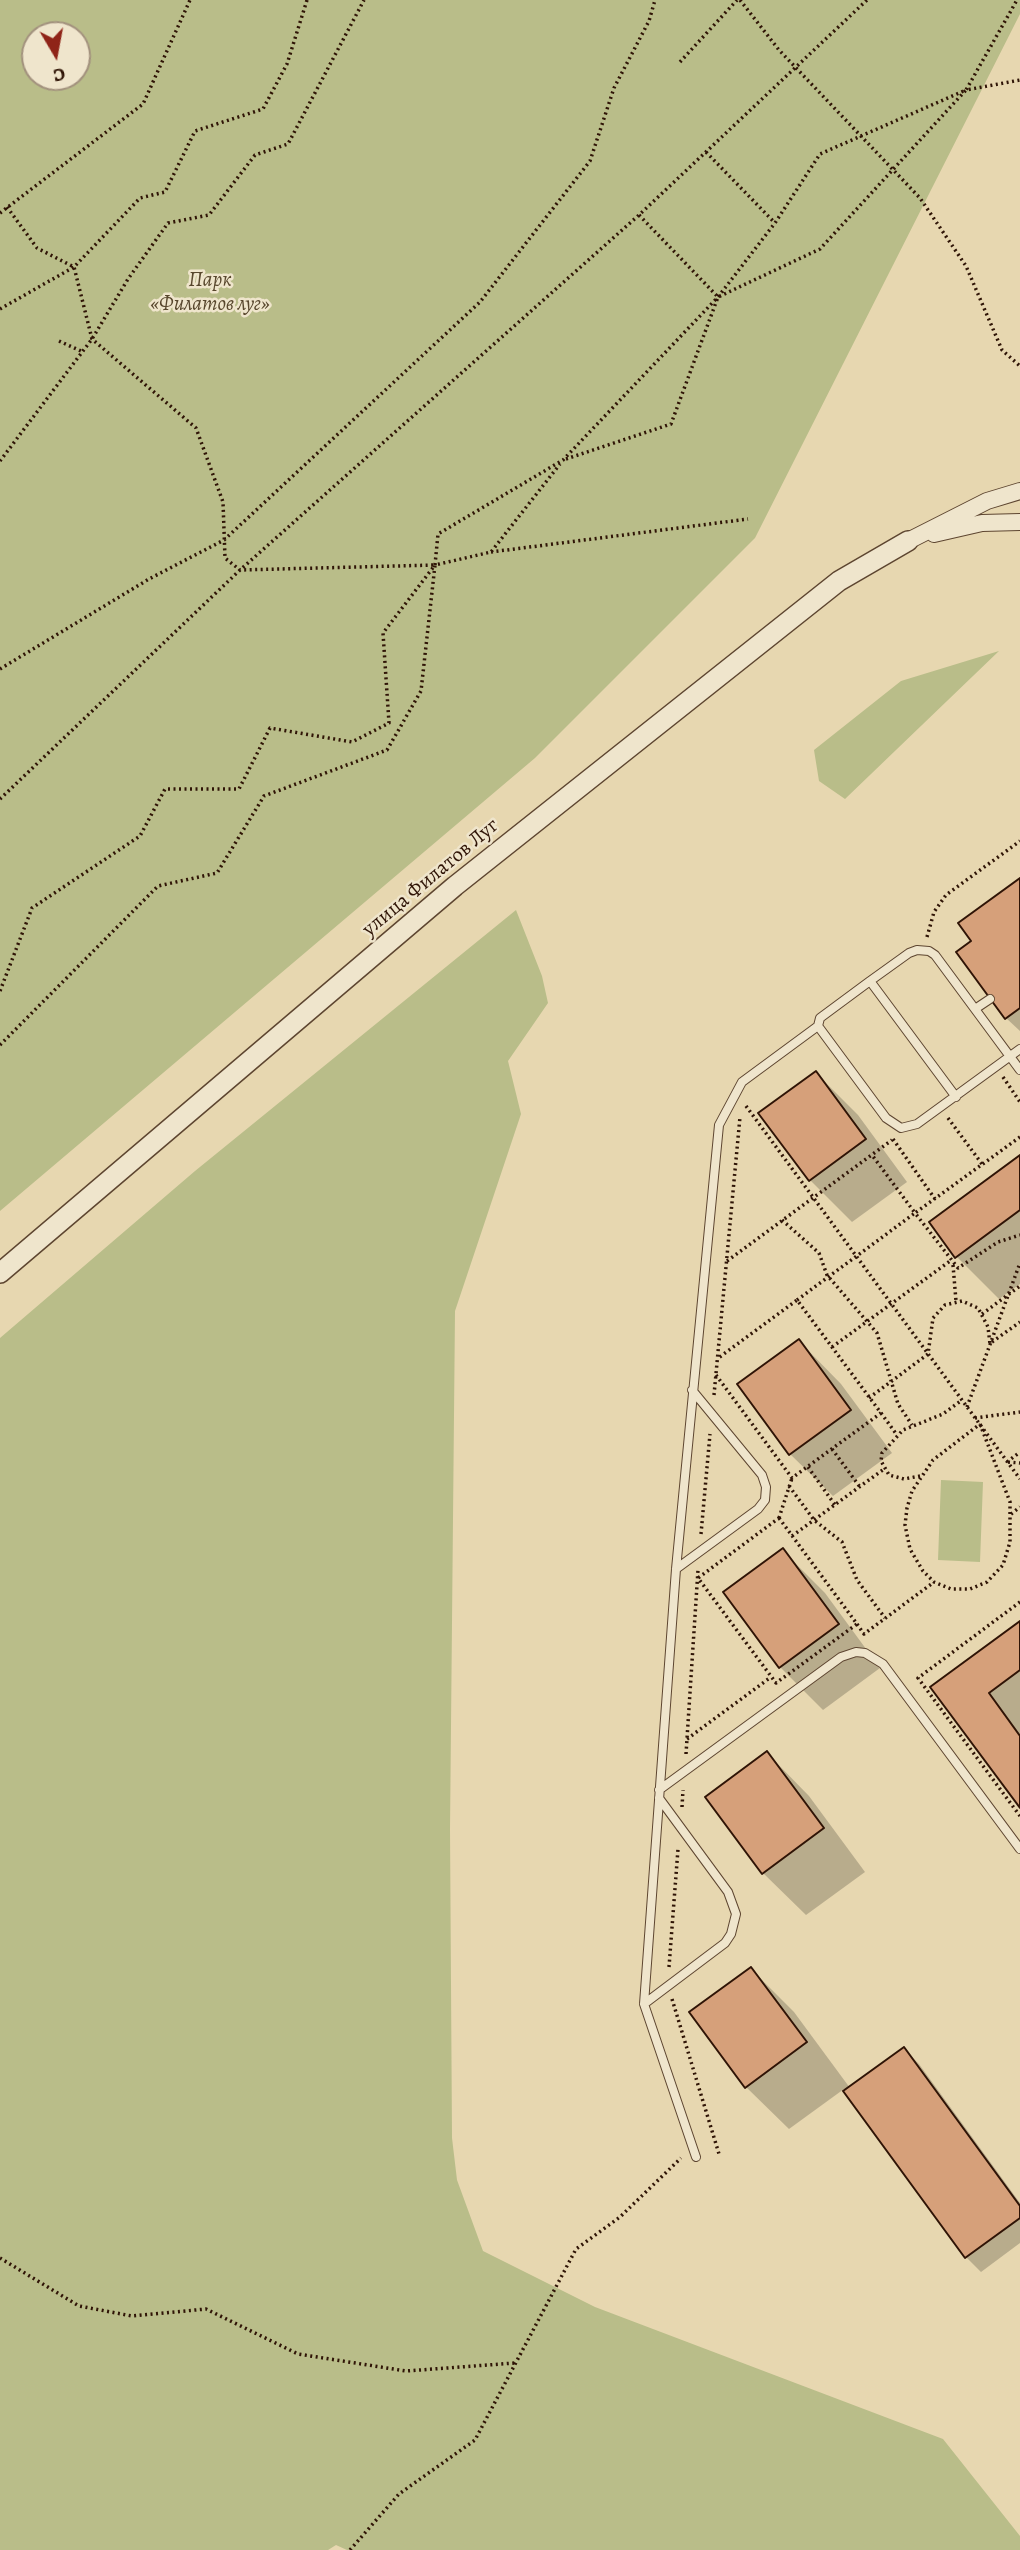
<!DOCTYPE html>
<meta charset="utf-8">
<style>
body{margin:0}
#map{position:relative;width:1020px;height:2550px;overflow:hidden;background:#e7d7b0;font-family:Alegreya,serif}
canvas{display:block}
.north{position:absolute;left:21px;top:21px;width:70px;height:70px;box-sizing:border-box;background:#efe5cc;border:2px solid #a2917d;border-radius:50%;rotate:170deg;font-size:19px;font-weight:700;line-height:28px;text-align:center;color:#2f1406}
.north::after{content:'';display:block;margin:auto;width:24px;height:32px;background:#8f2418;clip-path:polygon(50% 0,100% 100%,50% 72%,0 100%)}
</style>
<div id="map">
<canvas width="1020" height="2550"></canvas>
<div class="north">С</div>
</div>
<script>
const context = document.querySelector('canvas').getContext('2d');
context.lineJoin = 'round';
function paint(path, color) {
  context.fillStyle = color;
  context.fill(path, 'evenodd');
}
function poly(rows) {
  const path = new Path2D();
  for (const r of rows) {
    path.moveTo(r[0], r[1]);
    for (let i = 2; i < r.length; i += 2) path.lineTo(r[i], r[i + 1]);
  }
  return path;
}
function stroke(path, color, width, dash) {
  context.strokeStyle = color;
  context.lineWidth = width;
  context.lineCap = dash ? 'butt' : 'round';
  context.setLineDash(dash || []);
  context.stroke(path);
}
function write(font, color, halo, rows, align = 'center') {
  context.font = font + ' Alegreya,serif';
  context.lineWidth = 5;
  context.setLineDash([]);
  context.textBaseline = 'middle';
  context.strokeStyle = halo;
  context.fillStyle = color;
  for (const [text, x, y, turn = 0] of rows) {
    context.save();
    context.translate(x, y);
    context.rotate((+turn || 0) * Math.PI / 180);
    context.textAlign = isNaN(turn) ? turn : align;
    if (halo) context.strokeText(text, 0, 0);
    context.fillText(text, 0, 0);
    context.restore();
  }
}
paint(poly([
 [0,0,1020,0,1020,14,755,538,535,758,0,1211],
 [35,35,77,35,77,77,35,77],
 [999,651,845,799,819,781,814,750,901,681],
 [516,910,542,976,548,1003,508,1061,521,1114,455,1311,450,1829,452,2138,457,2180,483,2251,595,2307,943,2439,1020,2536,1020,2550,347,2550,336,2545,328,2550,0,2550,0,1338,195,1171],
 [941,1480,983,1482,980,1562,938,1560]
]), '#b9bd89');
paint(poly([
 [1020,880,1020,1031,1006,1018,973,941],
 [816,1073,858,1115,907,1182,852,1222,810,1180],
 [1020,1157,1020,1284,999,1299,957,1257],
 [799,1341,841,1384,892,1453,833,1496,790,1454],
 [783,1551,825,1593,880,1668,823,1710,780,1667,725,1593],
 [1020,1623,1020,1806,933,1687],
 [767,1753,809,1796,865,1872,806,1915,763,1873],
 [751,1969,794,2012,850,2088,904,2049,919,2064,1020,2203,1020,2243,981,2272,966,2257,844,2089,789,2129,746,2087]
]), '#0003');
const building = poly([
 [1020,878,1020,1008,1005,1019,956,952,971,941,958,923,1020,878],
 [816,1071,866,1139,809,1181,758,1113,816,1071],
 [1020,1155,1020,1210,955,1258,929,1222,1020,1155],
 [799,1339,851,1410,789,1455,737,1384,799,1339],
 [783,1548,839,1624,779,1668,723,1592,783,1548],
 [1020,1621,1020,1670,989,1693,1020,1736,1020,1808,930,1687,1020,1621],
 [767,1751,824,1828,762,1874,705,1797,767,1751],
 [751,1967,807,2042,745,2088,689,2012,751,1967],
 [904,2047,1020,2206,1020,2218,965,2258,843,2091,904,2047]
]);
paint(building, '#d6a07a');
stroke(building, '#2f1406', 2);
const service = poly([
 [870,981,909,953,917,950,929,951,935,955,1020,1070],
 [975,1009,990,999],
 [818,1026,820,1018,870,981,956,1097],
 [676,1569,758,1509,765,1500,766,1487,762,1475,692,1390],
 [659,1790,841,1657,856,1652,865,1653,883,1664,1020,1849],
 [644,2004,725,1943,731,1934,736,1914,728,1892,659,1798],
 [696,2157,644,2004,676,1569,719,1125,742,1082,818,1026,886,1118,901,1128,917,1124,1020,1049]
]);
const minor = poly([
 [934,534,982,523,1020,522],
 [908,541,987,501,1020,491]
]);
const tertiary = poly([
 [0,1273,455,886,839,581,908,541]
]);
stroke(service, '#5d4530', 10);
stroke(minor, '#5d4530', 18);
stroke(tertiary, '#5d4530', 22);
stroke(poly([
 [307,0,287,64,263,109,195,131,165,192,140,198,74,267,92,339,196,428,223,502,225,558,240,570,435,565],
 [740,0,779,50,920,198,966,266,1002,350,1020,366],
 [680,62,737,0],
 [706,152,775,223],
 [7,207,37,248,74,267],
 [0,213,143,104,190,0],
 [639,215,718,297],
 [0,309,74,267],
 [59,341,81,351],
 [566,459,671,424,718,297,820,249,966,90,1020,80],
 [0,461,92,339,128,279,168,223,209,215,255,155,288,144,364,0],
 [491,552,748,519],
 [0,669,149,579,224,540,480,302,590,161,614,88,649,21,655,0],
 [0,799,240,570,639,215,867,0],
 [927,937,934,912,946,895,1020,841],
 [0,991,32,908,140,836,165,789,239,789,270,728,352,742,389,723,383,633,435,565,438,534,563,460,718,297,775,223,820,154,966,90,1017,0],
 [0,1045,158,886,217,873,264,796,387,750,421,691,435,565,491,552,560,464],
 [1003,1077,1020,1102],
 [746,1106,1020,1479],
 [948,1118,982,1164],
 [1020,1137,915,1213,958,1268,998,1242,1020,1235],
 [893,1139,935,1199],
 [782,1220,819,1253,827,1275,877,1333,898,1404,912,1425],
 [727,1261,892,1140],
 [953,1265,956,1301],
 [797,1300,915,1213,872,1155],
 [982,1314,1020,1286],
 [992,1342,1020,1322],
 [832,1347,950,1261],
 [716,1375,792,1478,881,1413,797,1300,717,1359],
 [714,1395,740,1117],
 [869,1398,928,1354,933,1318,945,1305,962,1301,978,1308,988,1327,990,1344],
 [967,1407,1020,1263],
 [881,1413,897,1435],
 [975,1418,1020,1412],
 [980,1424,1010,1502,1010,1542,1003,1565,987,1582,970,1589,951,1589,934,1582,923,1571,910,1549,905,1525,907,1508,912,1491,933,1460,980,1424],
 [832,1449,860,1487],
 [1007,1462,1020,1452],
 [1008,1462,1020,1463],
 [808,1467,835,1505],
 [920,1476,904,1479,889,1475,881,1461,882,1453,903,1430,943,1414,962,1400],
 [789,1486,814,1520,842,1542,857,1580,885,1618],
 [1011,1514,1020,1507],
 [779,1518,857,1624,776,1683,698,1578,779,1518],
 [779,1518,792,1478],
 [701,1534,710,1434],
 [792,1536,884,1469],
 [1020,1602,918,1678,1020,1816],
 [857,1624,864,1634,934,1582],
 [687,1739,771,1677],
 [686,1754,698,1570],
 [682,1807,683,1790],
 [669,1967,678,1849],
 [672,1999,719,2154],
 [0,2258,79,2306,132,2316,206,2309,298,2354,406,2371,515,2363],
 [350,2550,399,2494,475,2440,576,2249,620,2217,681,2158]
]), '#2f1406', 3.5, [2, 3.5]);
stroke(service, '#efe5cc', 8);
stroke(minor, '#efe5cc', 16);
stroke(tertiary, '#efe5cc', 19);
write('italic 21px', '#58472d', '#efe5cc', [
 ["Парк",210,281],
 ["«Филатов луг»",210,305]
]);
write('21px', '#2f1406', '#efe5cc', [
 ["улица Филатов Луг",431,878,-40]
]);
</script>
